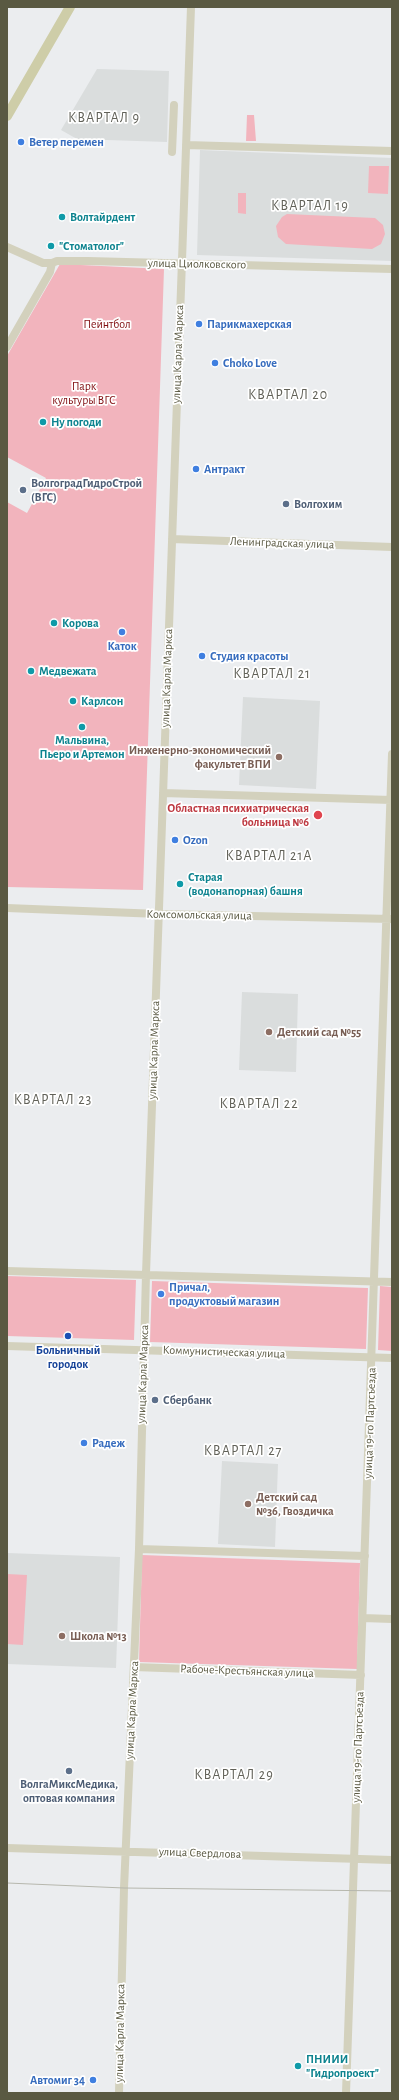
<!DOCTYPE html>
<meta charset="utf-8">
<style>
body{margin:0}
#map{position:relative;width:399px;height:2100px;overflow:hidden;background:#ebedef;font-family:"Alegreya Sans",sans-serif}
canvas{display:block}
.frame{position:absolute;inset:0;border:8px solid #5a5942;pointer-events:none}
</style>
<div id="map">
<canvas width="399" height="2100"></canvas>
<div class="frame"></div>
</div>
<script>
const context = document.querySelector('canvas').getContext('2d');
context.lineJoin = 'round';
function paint(path, color) {
  context.fillStyle = color;
  context.fill(path, 'evenodd');
}
function poly(rows) {
  const path = new Path2D();
  for (const r of rows) {
    path.moveTo(r[0], r[1]);
    for (let i = 2; i < r.length; i += 2) path.lineTo(r[i], r[i + 1]);
  }
  return path;
}
function stroke(path, color, width, dash) {
  context.strokeStyle = color;
  context.lineWidth = width;
  context.lineCap = dash ? 'butt' : 'round';
  context.setLineDash(dash || []);
  context.stroke(path);
}
function write(font, color, halo, rows, align = 'center') {
  context.font = font + ' "Alegreya Sans",sans-serif';
  context.lineWidth = 3.5;
  context.setLineDash([]);
  context.textBaseline = 'middle';
  context.strokeStyle = halo;
  context.fillStyle = color;
  for (const [text, x, y, turn = 0] of rows) {
    context.save();
    context.translate(x, y);
    context.rotate((+turn || 0) * Math.PI / 180);
    context.textAlign = isNaN(turn) ? turn : align;
    if (halo) context.strokeText(text, 0, 0);
    context.fillText(text, 0, 0);
    context.restore();
  }
}
paint(poly([
 [97,69,169,71,167,142,77,139,61,130],
 [200,150,392,158,392,261,197,255],
 [243,697,320,701,316,789,239,785],
 [242,992,298,994,296,1072,239,1070],
 [222,1461,278,1464,275,1547,218,1544],
 [7,1553,120,1557,116,1668,7,1664]
]), '#dadddd');
paint(poly([
 [247,115,254,115,256,141,246,141],
 [369,166,389,166,388,194,368,193],
 [238,193,246,193,246,214,238,213],
 [287,214,375,218,383,225,385,234,381,244,372,249,286,244,278,237,276,226,282,217],
 [60,264,164,269,143,890,7,887,7,502,27,513,46,478,7,457,7,356],
 [7,1276,136,1280,134,1340,7,1336],
 [152,1281,368,1288,366,1349,150,1342],
 [380,1286,392,1287,392,1351,378,1350],
 [142,1555,360,1563,357,1669,139,1662],
 [7,1574,27,1575,23,1645,7,1644]
]), '#f2b4bd');
stroke(poly([
 [186,145,392,151],
 [172,152,174,105],
 [7,247,43,263,52,263,57,261,88,261,392,269],
 [7,347,50,272,52,263],
 [172,539,392,547],
 [163,793,391,800],
 [7,908,159,914,392,919],
 [7,1271,392,1282],
 [7,1346,392,1358],
 [139,1549,365,1556],
 [363,1618,392,1619],
 [134,1667,361,1675],
 [7,1848,392,1860],
 [119,2093,124,1888,139,1549,146,1274,191,7],
 [346,2093,392,754]
]), '#d3d1bd', 8);
stroke(poly([
 [7,116,70,7]
]), '#cecda8', 10);
stroke(poly([
 [7,1883,124,1888,392,1891]
]), '#b6b7ad', 1);
for (const [x, y, r, color] of [
 [21,142,4,"#3f7fe0"],
 [62,217,4,"#0f9aa8"],
 [51,246,4,"#0f9aa8"],
 [199,324,4,"#3f7fe0"],
 [215,363,4,"#3f7fe0"],
 [43,422,4,"#0f9aa8"],
 [196,469,4,"#3f7fe0"],
 [23,490,4,"#5c6f8a"],
 [286,504,4,"#5c6f8a"],
 [54,623,4,"#0f9aa8"],
 [122,632,4,"#3f7fe0"],
 [202,656,4,"#3f7fe0"],
 [31,671,4,"#0f9aa8"],
 [73,701,4,"#0f9aa8"],
 [82,727,4,"#0f9aa8"],
 [279,757,4,"#8d6e63"],
 [318,815,5,"#e0444e"],
 [175,840,4,"#3f7fe0"],
 [180,884,4,"#0f9aa8"],
 [269,1032,4,"#8d6e63"],
 [161,1294,4,"#3f7fe0"],
 [68,1336,4,"#1a4fb4"],
 [155,1400,4,"#5c6f8a"],
 [84,1443,4,"#3f7fe0"],
 [248,1504,4,"#8d6e63"],
 [62,1636,4,"#8d6e63"],
 [69,1771,4,"#5c6f8a"],
 [298,2066,4,"#0f9aa8"],
 [93,2080,4,"#3f7fe0"]
]) {
  const dot = new Path2D();
  dot.arc(x, y, r, 0, 2 * Math.PI);
  context.fillStyle = color;
  context.fill(dot);
  stroke(dot, '#fff', 1.5);
}
write('bold 12px', '#366cbe', '#fff', [
 ["Ветер перемен",29,142],
 ["Парикмахерская",207,324],
 ["Choko Love",223,363],
 ["Антракт",204,469],
 ["Каток",122,646,"center"],
 ["Студия красоты",210,656],
 ["Ozon",183,840],
 ["Причал,",169,1287],
 ["продуктовый магазин",169,1301],
 ["Радеж",92,1443],
 ["Автомиг 34",85,2080,"right"]
], 'left');
write('bold 12px', '#0d838f', '#fff', [
 ["Волтайрдент",70,217],
 ["\"Стоматолог\"",59,246],
 ["Ну погоди",51,422],
 ["Корова",62,623],
 ["Медвежата",39,671],
 ["Карлсон",81,701],
 ["Мальвина,",82,740,"center"],
 ["Пьеро и Артемон",82,754,"center"],
 ["Старая",188,877],
 ["(водонапорная) башня",188,891],
 ["ПНИИИ",306,2059],
 ["\"Гидропроект\"",306,2073]
], 'left');
write('12px', '#5a5942', '#fff', [
 ["улица Циолковского",197,264,1],
 ["улица Карла Маркса",178,354,-88],
 ["Ленинградская улица",282,543,2],
 ["улица Карла Маркса",167,678,-88],
 ["Комсомольская улица",199,915,1],
 ["улица Карла Маркса",154,1050,-88],
 ["Коммунистическая улица",224,1352,2],
 ["улица Карла Маркса",143,1374,-88],
 ["улица 19-го Партсъезда",370,1423,-88],
 ["Рабоче-Крестьянская улица",247,1671,2],
 ["улица Карла Маркса",132,1710,-87],
 ["улица 19-го Партсъезда",358,1747,-88],
 ["улица Свердлова",200,1853,2],
 ["улица Карла Маркса",120,2033,-89]
]);
write('12px', '#810e11', '#fff', [
 ["Пейнтбол",107,324],
 ["Парк",84,386],
 ["культуры ВГС",84,400]
]);
write('bold 12px', '#4e5e75', '#fff', [
 ["ВолгоградГидроСтрой",31,483],
 ["(ВГС)",31,497],
 ["Волгохим",294,504],
 ["Сбербанк",163,1400],
 ["ВолгаМиксМедика,",69,1784,"center"],
 ["оптовая компания",69,1798,"center"]
], 'left');
write('bold 12px', '#785e54', '#fff', [
 ["Инженерно-экономический",271,750,"right"],
 ["факультет ВПИ",271,764,"right"],
 ["Детский сад №55",277,1032],
 ["Детский сад",256,1497],
 ["№36, Гвоздичка",256,1511],
 ["Школа №13",70,1636]
], 'left');
write('bold 12px', '#be3a42', '#fff', [
 ["Областная психиатрическая",309,808],
 ["больница №6",309,822]
], 'right');
write('bold 12px', '#164399', '#fff', [
 ["Больничный",68,1350],
 ["городок",68,1364]
]);
context.letterSpacing = '1px';
write('14px', '#616158', '#fff', [
 ["КВАРТАЛ 9",104,118],
 ["КВАРТАЛ 19",310,206],
 ["КВАРТАЛ 20",288,395],
 ["КВАРТАЛ 21",272,674],
 ["КВАРТАЛ 21А",269,856],
 ["КВАРТАЛ 23",53,1100],
 ["КВАРТАЛ 22",259,1104],
 ["КВАРТАЛ 27",243,1451],
 ["КВАРТАЛ 29",234,1775]
]);
context.letterSpacing = '0px';
</script>
